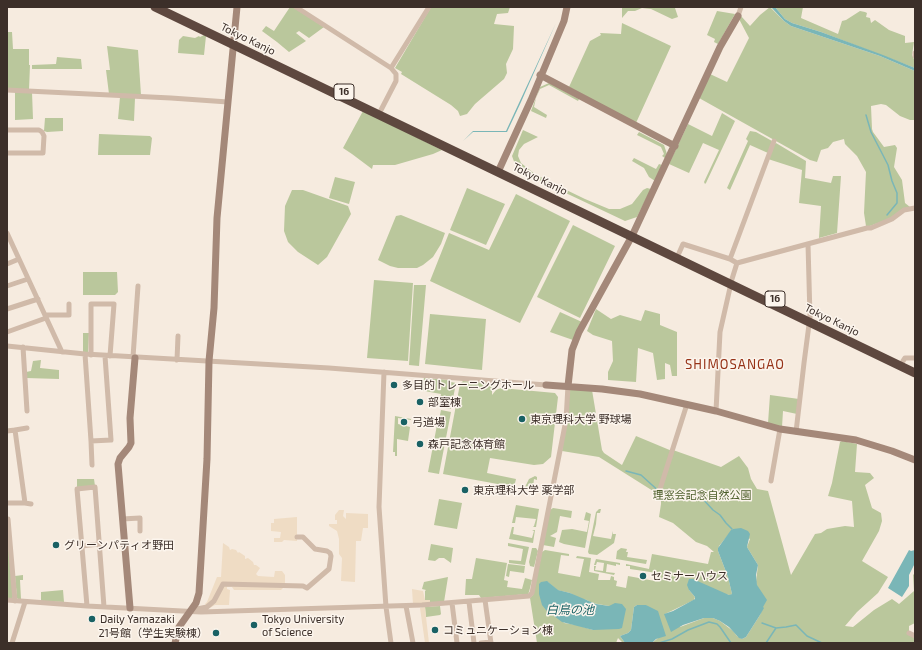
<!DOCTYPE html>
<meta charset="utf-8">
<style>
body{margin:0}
#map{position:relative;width:922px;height:650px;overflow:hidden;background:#f6ebdf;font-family:"Exo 2",sans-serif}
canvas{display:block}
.frame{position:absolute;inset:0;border:8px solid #3c2f29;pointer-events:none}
</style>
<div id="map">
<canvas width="922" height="650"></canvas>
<div class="frame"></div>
</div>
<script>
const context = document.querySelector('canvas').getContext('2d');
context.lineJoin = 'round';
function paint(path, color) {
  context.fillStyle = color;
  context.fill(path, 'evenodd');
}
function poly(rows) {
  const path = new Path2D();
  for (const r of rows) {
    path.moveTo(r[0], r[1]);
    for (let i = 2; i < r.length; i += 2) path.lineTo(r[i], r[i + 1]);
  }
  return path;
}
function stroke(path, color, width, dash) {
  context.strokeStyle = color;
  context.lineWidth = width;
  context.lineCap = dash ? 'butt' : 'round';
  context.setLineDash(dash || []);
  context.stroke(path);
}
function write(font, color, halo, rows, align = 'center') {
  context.font = font + ' "Exo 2","Noto Sans JP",sans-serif';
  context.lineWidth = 3;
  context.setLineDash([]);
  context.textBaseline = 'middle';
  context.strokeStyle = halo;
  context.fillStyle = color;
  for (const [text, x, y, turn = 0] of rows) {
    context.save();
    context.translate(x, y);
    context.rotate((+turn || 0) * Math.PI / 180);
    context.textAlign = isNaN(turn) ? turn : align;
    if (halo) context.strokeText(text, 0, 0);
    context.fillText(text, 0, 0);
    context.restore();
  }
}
paint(poly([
 [290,7,293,7,324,27,309,38,299,31,296,33,306,41,289,52,277,42,262,31,266,26,274,31],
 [431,7,510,7,508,13,497,14,494,24,514,26,513,49,506,64,507,73,504,79,475,104,467,114,460,116,458,111,451,105,401,74,402,72,395,68],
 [622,7,679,7,675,8,678,17,672,19,651,9,642,8,635,11,628,11,622,18],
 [770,7,784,21,791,26,880,56,915,71,915,120,910,120,900,116,886,105,881,104,871,106,872,129,873,132,884,147,895,145,897,148,894,167,902,180,905,203,910,207,891,218,870,226,866,226,864,213,866,172,857,156,845,144,844,139,833,142,828,148,821,150,817,162,810,160,699,98,710,74,727,82,749,38,739,19,741,16,750,26,760,15],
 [775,7,803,7,801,18,838,34,842,21,846,20,860,11,865,12,867,13,866,17,870,18,871,23,875,20,889,30,905,36,905,43,914,42,912,55,915,61,915,68,821,32,792,23,785,19],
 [717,11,735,14,718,44,714,42,715,39,707,35],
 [622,23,671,46,636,123,569,87,590,41,601,35,600,33,621,34],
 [7,32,12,32,13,49,29,49,29,65,30,65,29,90,7,89],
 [204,35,206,36,204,55,178,53,179,40,183,36,195,38,199,36,200,37],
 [107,46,138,50,141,95,109,94,106,70,110,70],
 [57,57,81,59,82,69,32,69,32,65,56,64],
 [549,83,579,99,578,101,549,85,540,89,536,98,534,107,547,115,546,118,531,111,540,87],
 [15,92,32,92,33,119,15,120],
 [120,97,135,98,134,121,118,119],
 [363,111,442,150,433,154,395,165,373,165,372,169,352,154,343,148],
 [722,113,735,121,706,183,705,184,704,182,719,150,703,143,689,173,669,164,688,124,712,136],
 [45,118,63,118,63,131,47,132,44,131],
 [523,130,538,137,524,144,519,150,518,156,521,163,535,174,554,184,585,199,609,209,620,209,632,204,643,190,647,188,651,189,637,217,625,221,534,178,516,167,512,156],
 [750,131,756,132,772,141,768,153,750,145,730,190,727,188,748,141,746,139],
 [639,132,664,145,667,154,665,158,662,156,664,154,661,147,637,135],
 [99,134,150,136,152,138,150,155,98,155],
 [776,143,806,161,805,178,831,183,833,176,841,176,837,233,819,238,821,206,799,203,802,170,768,159,774,144],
 [634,158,656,169,659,164,662,165,655,181,649,177,644,168,632,161],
 [335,177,355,182,349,204,329,198],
 [467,188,505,204,486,245,450,230],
 [292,190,303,190,348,206,351,214,327,257,318,265,298,252,288,242,284,231,285,206],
 [516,194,570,221,520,323,430,281,449,233,489,250],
 [401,215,445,233,441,244,433,257,423,265,417,268,398,268,390,266,378,260,396,216],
 [573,225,615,246,580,318,537,297],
 [83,272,117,272,118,292,115,295,83,295],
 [374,280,413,283,408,361,367,358],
 [414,285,426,285,419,366,409,365],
 [596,309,611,319,620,315,641,321,645,310,660,314,660,325,677,332,677,376,672,376,670,365,665,363,665,379,657,380,653,353,638,348,636,382,608,380,608,372,613,361,612,341,593,335,587,331],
 [560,312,582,322,573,340,550,332],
 [430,314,486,319,482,370,425,364],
 [83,333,89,333,88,352,83,352],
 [41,360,40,368,59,370,59,379,26,378,26,372,31,371,33,361],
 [424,378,451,380,451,382,456,383,451,409,439,407,441,394,419,390,419,388,417,387,417,382,423,381],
 [463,381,488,383,488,386,492,386,492,395,496,390,501,388,555,393,558,397,551,457,543,464,534,465,490,458,487,473,516,479,514,487,443,474,460,384],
 [570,389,592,390,602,450,604,453,622,465,636,436,672,451,673,450,721,467,739,456,748,468,751,479,757,489,768,491,791,575,815,534,821,533,827,529,845,526,854,527,852,501,828,496,832,483,840,442,842,441,857,444,855,472,870,473,874,478,865,485,872,508,881,513,882,521,879,531,862,561,888,577,878,593,857,612,845,626,853,627,874,610,892,599,899,604,914,591,913,575,915,573,915,623,909,626,909,634,915,637,915,643,652,643,658,638,646,605,637,605,634,607,631,630,628,633,620,636,625,643,623,643,618,638,616,643,537,643,530,598,533,595,542,552,545,550,569,554,569,556,561,555,558,573,580,577,584,559,576,558,577,556,591,558,589,572,599,574,598,580,610,580,611,576,614,577,614,580,617,581,616,586,626,588,628,576,655,581,656,578,659,578,660,577,657,576,657,573,630,569,630,566,626,566,626,564,649,569,652,554,708,564,711,552,714,552,707,546,696,542,673,523,659,517,661,504,661,496,599,457,562,451],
 [733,529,750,539,747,547,758,565,756,582,763,607,760,615,746,637,742,639,737,636,733,631,720,621,713,618,704,618,680,627,665,614,694,600,695,597,689,590,730,595,732,594,728,577,718,551,719,546],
 [541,582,548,582,557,590,570,593,580,599,587,600,592,603,609,606,593,630,577,625,564,623],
 [770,395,799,399,797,414,783,411,782,427,768,423],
 [441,410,451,412,439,474,428,472,437,425,427,424,413,421,413,419,435,423,435,424,438,425],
 [395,416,411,419,411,420,398,418,398,424,410,427,408,441,397,439,397,456,395,456,395,452,393,452],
 [535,476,537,477,537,480,534,479,533,487,535,488,535,491,524,489,529,479],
 [77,479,94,479,95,486,77,487],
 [439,499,462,503,457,529,434,525],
 [516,505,539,509,536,527,533,527,534,526,536,519,516,517,515,523,512,523],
 [553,508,572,511,571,518,560,516,557,532,550,536,556,538,554,547,543,545,550,510],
 [599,509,601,509,600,513,597,513,596,524,593,536,611,539,613,531,613,534,616,534,614,543,597,555,589,554,588,552,596,512],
 [586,512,591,514,585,548,564,544,559,542,562,530,572,529,587,532,589,521,584,520],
 [512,527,514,527,513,534,532,538,534,531,532,530,535,530,533,543,509,539],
 [7,530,13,597,12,599,7,598],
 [508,543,529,547,525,565,509,563,509,560,521,561,523,549,508,546],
 [431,544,453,548,451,563,444,558,439,558,435,561,428,560],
 [532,548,536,548,538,551,534,567,530,566,529,562],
 [621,548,627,549,626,552,628,552,627,557,647,560,646,564,616,559,617,551],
 [476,558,507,563,504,580,508,581,507,587,522,589,525,578,532,580,529,592,528,594,481,598,479,595,465,595,466,579,472,579],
 [596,559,620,563,620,565,616,564,616,566,607,564,606,572,615,573,614,575,594,571,594,566,596,566,595,570,603,571,604,563,597,562,596,565,594,565],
 [508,564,525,566,524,573,510,571,509,577,506,576],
 [23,575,23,580,20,580,21,599,18,599,17,598,15,576],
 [448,577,444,602,430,603,425,600,425,591,426,590,422,589,424,582],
 [63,590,64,602,41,601,41,592],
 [440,606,441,614,440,615,426,617,425,607]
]), '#bac79c');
paint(poly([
 [339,510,344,510,343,516,346,519,346,513,368,514,368,528,363,528,361,541,356,541,355,582,341,581,342,558,339,554,339,539,337,531,329,526,329,524,337,524,337,520,335,520,335,515],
 [297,517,297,541,284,540,282,542,274,542,274,538,280,538,281,532,271,531,271,523,274,523,274,519],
 [223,543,229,547,230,550,232,549,236,550,238,553,239,552,245,556,245,559,248,558,253,562,254,565,256,565,260,568,256,574,258,576,274,577,275,571,282,571,285,575,285,588,283,588,281,590,234,590,232,587,227,587,227,589,230,590,229,605,215,605,208,609,205,604,207,602,217,577,221,577],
 [412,589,423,591,425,600,430,600,430,603,413,604],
 [425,607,426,617,429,643,425,643,420,608]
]), '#efdcc4');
paint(poly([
 [771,7,775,7,785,19,792,23,821,32,883,55,915,68,915,71,880,56,791,26,784,21],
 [556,23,521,102,507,132,473,132,463,141,473,131,506,131],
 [741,528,748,531,750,534,747,547,758,565,756,575,757,585,767,600,763,607,764,608,760,615,746,637,742,639,739,638,729,627,720,621,713,618,704,618,683,625,671,632,664,614,673,611,695,599,695,597,689,590,687,585,689,579,693,579,729,595,732,594,728,577,718,551,718,548,731,530,733,529],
 [909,550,911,551,915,550,915,563,909,575,909,586,902,597,888,588],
 [547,581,558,590,570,593,596,604,609,606,615,603,622,604,626,609,622,628,619,629,593,630,562,622,546,610,542,605,539,594,539,584,541,582],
 [637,605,646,605,658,611,666,636,656,639,652,643,625,643,620,636,628,633,631,630,634,607]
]), '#7ab6b7');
stroke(poly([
 [866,115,871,132,888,165,892,181,897,193,897,203,887,215],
 [626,471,641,475,662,494,670,498,691,494,701,497,713,510,720,515,726,523,732,529],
 [762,623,776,628],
 [659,643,672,639,688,630,709,622,717,624,720,627,731,643],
 [766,643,776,628,786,627,796,625,807,636,822,643]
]), '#7ab6b7', 1.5);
stroke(poly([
 [296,7,391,68,396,74,396,81,381,110],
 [738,16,741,7],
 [915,53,915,56],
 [391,68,429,7],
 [7,90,171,98,228,102],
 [7,130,39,130,42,132,44,136,43,153,7,153],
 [7,233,62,352],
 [679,253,683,244,730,259,737,263,867,228,871,228,892,219,904,210,915,208],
 [730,259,774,141],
 [7,264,19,259],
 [7,286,28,279],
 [7,309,38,299],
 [45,315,69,315,69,304],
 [7,332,46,318],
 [7,346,85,354,329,368,546,385],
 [23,347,27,411],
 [85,354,91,441,111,440,105,356],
 [91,355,91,304,114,304,110,356],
 [133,357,138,286],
 [177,360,178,336],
 [903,361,905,358,915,358],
 [384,372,379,507,386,607,391,643],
 [716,411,720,332,732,279,737,263],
 [15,430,27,428],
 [7,431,15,430,25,503,7,503],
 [796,432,804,363,810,317,808,244],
 [91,441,92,465],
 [771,481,780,429],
 [660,489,687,404],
 [25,503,31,504],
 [8,519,15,601],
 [122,519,140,518,140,531],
 [82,546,99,544],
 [7,600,87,606,201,612,422,605,529,596,532,593,566,420,568,386],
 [485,600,491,643],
 [469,602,474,643],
 [452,603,457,643],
 [87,606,77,489,95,487,104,607],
 [406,606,413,643],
 [197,609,207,607,214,601,223,584,303,586,307,588,329,569,331,556,330,553,327,551,315,549,303,537,297,537],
 [909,633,915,636],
 [12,643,25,602],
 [481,643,491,642]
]), '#d0baa9', 5);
stroke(poly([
 [540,75,675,146],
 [498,172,531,100,564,21,567,7],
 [546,385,602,389,640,394,716,411,780,429,856,440,892,451,915,460],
 [568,386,572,350,579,332,632,236,720,47,738,16],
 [130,608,118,464,120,458,129,447,131,443,130,418,135,358],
 [175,643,179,627,196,603,199,593,207,459,209,361,214,308,217,218,237,7]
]), '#a48879', 7);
stroke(poly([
 [155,7,915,373]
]), '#5e483f', 9);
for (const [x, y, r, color] of [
 [394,385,4,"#196164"],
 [420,402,4,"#196164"],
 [522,419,4,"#196164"],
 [404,422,4,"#196164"],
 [420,444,4,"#196164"],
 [465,490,4,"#196164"],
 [56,545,4,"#196164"],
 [643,576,4,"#196164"],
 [92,619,4,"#196164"],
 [254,625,4,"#196164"],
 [435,630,4,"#196164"],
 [216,633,4,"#196164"]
]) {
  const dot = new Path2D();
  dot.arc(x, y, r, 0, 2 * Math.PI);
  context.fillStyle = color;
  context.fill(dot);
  stroke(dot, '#fcf5ed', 1.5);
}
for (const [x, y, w] of [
 [344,92,20],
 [775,299,20]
]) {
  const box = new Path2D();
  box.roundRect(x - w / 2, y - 8, w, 16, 3);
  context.fillStyle = '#fcf5ed';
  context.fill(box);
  stroke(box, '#3c2f29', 1);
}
write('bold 10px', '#3c2f29', null, [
 ["16",344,92],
 ["16",775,299]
]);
write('11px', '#3c2f29', '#fcf5ed', [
 ["Tokyo Kanjo",248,39,26],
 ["Tokyo Kanjo",540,179,26],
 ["Tokyo Kanjo",832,320,26]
]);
write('11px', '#3c2f29', '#fcf5ed', [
 ["多目的トレーニングホール",402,385],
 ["部室棟",428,402],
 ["東京理科大学 野球場",530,419],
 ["弓道場",412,422],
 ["森戸記念体育館",428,444],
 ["東京理科大学 薬学部",473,490],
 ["グリーンパティオ野田",64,545],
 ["セミナーハウス",651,576],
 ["Daily Yamazaki",100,619],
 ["Tokyo University",262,619],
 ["of Science",262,632],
 ["コミュニケーション棟",443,630],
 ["21号館（学生実験棟）",208,633,"right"]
], 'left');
write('11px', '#4c5e2a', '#fcf5ed', [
 ["理窓会記念自然公園",702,495]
]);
write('italic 12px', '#196164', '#fcf5ed', [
 ["白鳥の池",570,610]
]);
context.letterSpacing = '1px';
write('13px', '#963318', '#fcf5ed', [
 ["SHIMOSANGAO",735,365]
]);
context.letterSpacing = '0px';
</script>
